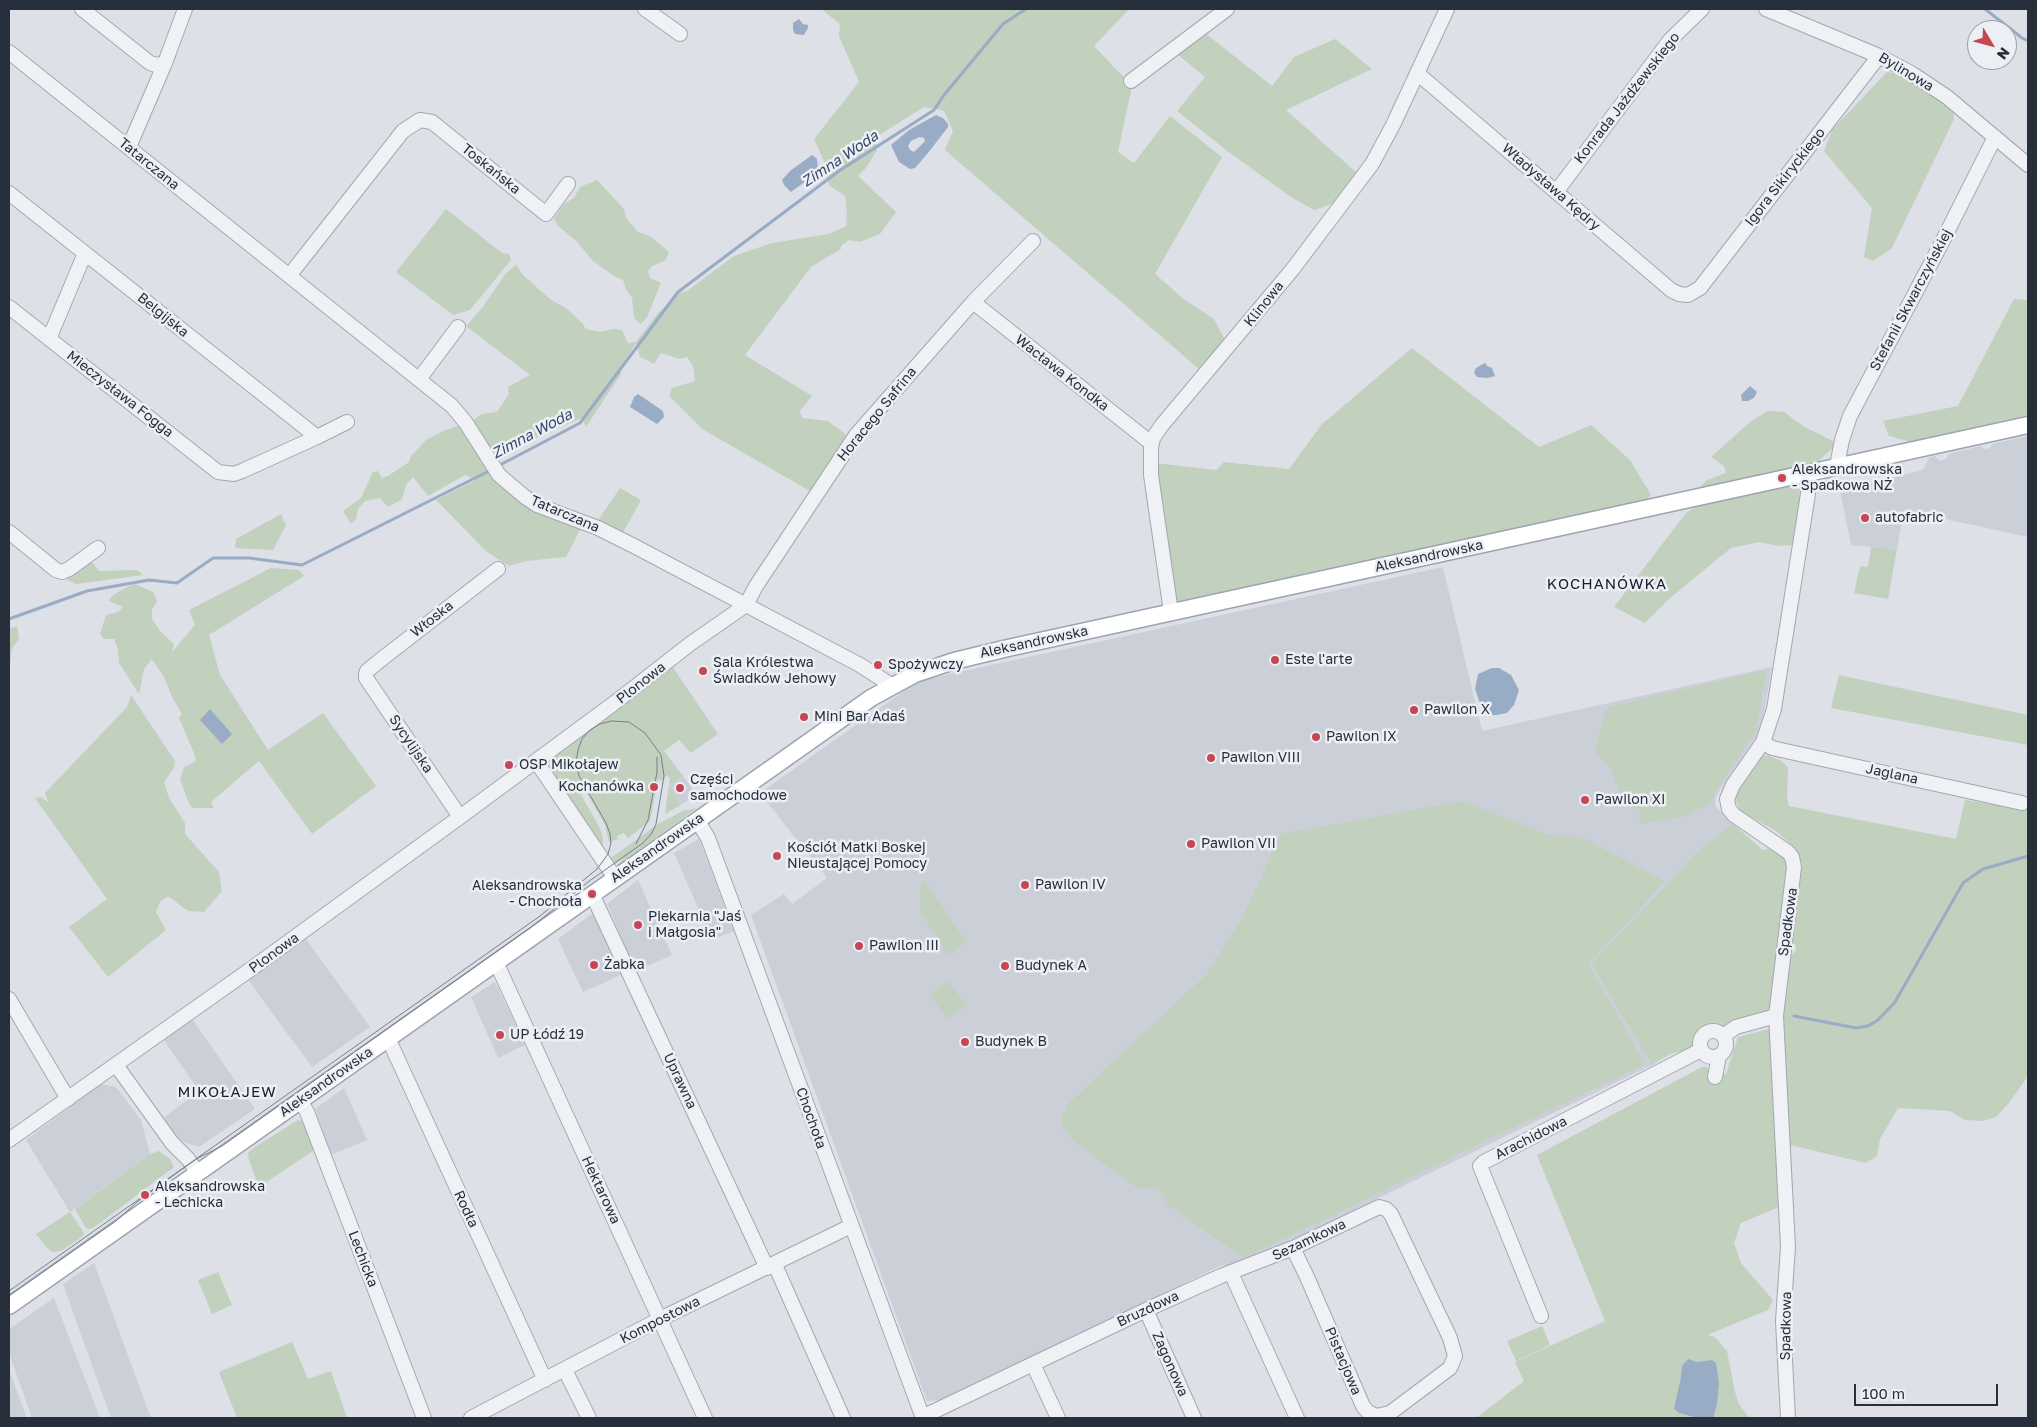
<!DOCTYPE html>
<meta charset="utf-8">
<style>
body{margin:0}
#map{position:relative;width:2037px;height:1427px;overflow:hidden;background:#dde0e6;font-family:"Golos Text",sans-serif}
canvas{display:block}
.frame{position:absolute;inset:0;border:10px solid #272e3c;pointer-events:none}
.north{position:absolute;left:1967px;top:20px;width:50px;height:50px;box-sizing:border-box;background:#eceff4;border:1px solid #9da2aa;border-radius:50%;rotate:127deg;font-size:14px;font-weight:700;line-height:20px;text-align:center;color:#272e3c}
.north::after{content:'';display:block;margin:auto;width:18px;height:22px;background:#c84553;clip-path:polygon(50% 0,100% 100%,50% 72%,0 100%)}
.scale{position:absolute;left:1854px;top:1384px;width:144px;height:22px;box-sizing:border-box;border:2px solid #272e3c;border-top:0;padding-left:6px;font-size:15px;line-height:18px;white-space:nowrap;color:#272e3c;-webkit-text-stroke:4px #eceff4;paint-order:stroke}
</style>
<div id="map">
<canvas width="2037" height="1427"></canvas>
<div class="frame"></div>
<div class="north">N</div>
<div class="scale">100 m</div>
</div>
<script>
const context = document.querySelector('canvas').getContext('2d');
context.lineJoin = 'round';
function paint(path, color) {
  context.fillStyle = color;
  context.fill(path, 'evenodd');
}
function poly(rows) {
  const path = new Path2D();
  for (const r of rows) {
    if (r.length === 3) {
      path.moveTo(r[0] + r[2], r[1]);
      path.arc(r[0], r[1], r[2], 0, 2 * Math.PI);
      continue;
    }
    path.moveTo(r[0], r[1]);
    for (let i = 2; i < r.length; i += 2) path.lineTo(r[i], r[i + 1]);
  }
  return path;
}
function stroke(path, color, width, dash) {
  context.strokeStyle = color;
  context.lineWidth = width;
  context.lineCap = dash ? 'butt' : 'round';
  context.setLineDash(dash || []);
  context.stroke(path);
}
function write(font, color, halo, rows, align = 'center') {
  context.font = font + ' "Golos Text",sans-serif';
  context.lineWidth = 5;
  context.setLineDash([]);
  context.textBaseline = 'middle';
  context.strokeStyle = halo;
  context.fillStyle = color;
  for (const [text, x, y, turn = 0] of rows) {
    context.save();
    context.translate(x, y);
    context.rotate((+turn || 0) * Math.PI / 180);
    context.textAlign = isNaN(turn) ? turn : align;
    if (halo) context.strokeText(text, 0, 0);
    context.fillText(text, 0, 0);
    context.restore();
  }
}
paint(poly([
 [2028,436,2028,537,1904,510,1897,549,1851,545,1840,491,1923,470,1929,458,1935,456,1940,461,1947,458,1948,454,1981,446,1984,449,1990,448,1992,444],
 [1443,567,1482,731,1772,667,1761,730,1718,793,1715,800,1716,807,1733,824,1701,848,1591,964,1652,1065,1239,1266,1232,1268,1222,1265,943,1400,927,1401,751,915,784,894,792,904,827,878,760,793,918,681],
 [683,776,697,795,681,805,669,786],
 [699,839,734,931,712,940,674,853],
 [638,880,672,955,636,971,607,904],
 [593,913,621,975,583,992,558,939],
 [305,938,370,1027,312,1067,248,980],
 [495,982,525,1045,498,1058,471,997],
 [192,1019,255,1109,199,1147,178,1140,162,1119,199,1091,164,1040],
 [101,1084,116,1087,141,1120,150,1154,70,1212,26,1140],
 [344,1088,367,1140,331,1155,315,1109],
 [94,1263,151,1418,111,1418,63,1284],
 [54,1298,100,1418,32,1418,9,1353,9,1329],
 [9,1369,26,1416,27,1418,9,1418]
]), '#cbcfd8');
paint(poly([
 [821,9,1129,9,1094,46,1132,86,1118,152,1134,163,1170,116,1222,157,1155,274,1185,300,1214,319,1225,340,1199,369,945,150,953,131,944,111,924,107,876,137,877,150,866,168,858,176,896,212,880,234,860,242,849,240,841,246,841,249,811,267,745,355,812,396,800,411,802,418,828,421,844,433,846,437,810,491,702,429,669,396,672,388,695,381,693,366,687,357,680,359,661,353,654,364,640,357,636,343,620,368,621,374,586,427,582,418,528,441,485,466,517,495,582,526,566,557,526,561,509,566,487,552,436,500,474,481,468,476,465,475,428,496,413,477,407,483,402,499,388,507,380,498,365,501,358,509,356,519,351,524,343,511,361,498,373,472,378,471,382,478,388,476,409,462,411,456,426,440,443,431,472,421,482,414,497,412,509,394,508,387,530,375,466,326,482,308,506,273,516,265,523,275,550,299,567,309,582,323,586,329,600,332,613,329,622,330,628,343,636,342,658,313,679,293,687,291,734,256,772,243,829,234,846,226,847,215,845,196,830,186,825,174,827,168,814,139,859,82,839,36,840,24],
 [1205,33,1272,86,1294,57,1335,39,1372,69,1286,110,1357,173,1335,203,1314,210,1291,197,1226,150,1177,111,1205,77,1177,54],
 [1887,72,1899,74,1940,98,1953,109,1954,119,1892,248,1873,261,1864,257,1872,208,1824,151,1832,130],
 [597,180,624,209,626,218,638,232,650,236,669,252,666,260,652,266,648,271,650,278,661,283,647,317,641,324,634,318,632,298,626,289,623,280,614,276,593,261,577,242,558,226,554,219,564,204,574,198,580,187],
 [446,209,502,253,509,254,511,260,470,310,453,315,396,272],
 [2014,299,2028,300,2028,415,1911,442,1889,436,1883,421,1958,406],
 [1412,348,1539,447,1591,425,1630,460,1651,495,1647,499,1552,523,1174,606,1155,463,1216,470,1224,462,1289,469,1322,424],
 [1768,411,1784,412,1803,426,1833,441,1835,446,1815,464,1699,488,1707,480,1726,473,1724,466,1711,457,1751,421],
 [1798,485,1805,494,1797,545,1779,546,1759,542,1731,548,1670,598,1645,623,1614,607,1686,513,1699,505],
 [620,488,641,500,622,534,597,522],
 [281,514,286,525,273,550,235,548,236,539],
 [1871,547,1897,549,1888,599,1854,593,1860,566,1868,567],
 [89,558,99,571,137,570,143,575,76,584,67,580,70,574],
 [271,568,299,570,304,576,209,635,220,675,268,750,323,713,376,786,312,834,259,761,211,802,214,808,192,808,188,801,180,779,184,767,196,761,194,753,179,718,182,714,172,697,164,677,152,659,144,669,139,694,119,663,118,649,114,639,104,639,100,634,106,615,118,612,123,607,109,601,112,596,125,588,135,584,153,592,157,601,152,610,152,619,161,632,174,644,172,652,195,625,189,610],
 [17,626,19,639,12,648,9,673,9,629],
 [672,666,718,734,691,753,679,740,664,751,683,776,669,786,681,805,665,814,670,777,666,776,662,780,658,780,650,821,628,838,624,833,617,836,618,839,609,842,605,825,581,783,576,786,601,830,603,840,602,850,547,766,548,760],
 [1766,670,1756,730,1715,792,1713,801,1684,817,1639,824,1641,811,1626,801,1618,789,1611,767,1595,753,1598,736,1608,707],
 [1839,675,2028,715,2028,745,1831,708],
 [131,695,175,761,174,768,164,782,169,798,185,823,185,834,219,872,222,891,204,912,188,911,168,896,160,902,156,912,166,930,108,977,69,927,107,899,35,798,41,797,48,802,45,793,127,707],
 [1762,754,1780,760,1788,767,1787,798,1789,806,1956,839,1965,800,2028,810,2028,1076,2009,1103,1996,1117,1983,1121,1965,1120,1950,1111,1898,1108,1880,1139,1877,1156,1866,1163,1786,1144,1782,1011,1788,959,1796,950,1796,945,1792,944,1790,931,1799,886,1802,864,1796,849,1776,831,1740,811,1736,800,1737,789],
 [1462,801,1549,835,1581,837,1665,881,1588,964,1645,1064,1244,1258,1168,1205,1159,1188,1137,1188,1071,1139,1060,1122,1069,1103,1207,974,1243,917,1281,834],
 [697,808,614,868,625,857,612,866,608,860,658,824,683,811],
 [1733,824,1763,850,1771,848,1782,855,1787,868,1771,1006,1766,1012,1728,1028,1710,1026,1704,1028,1696,1037,1694,1046,1688,1050,1670,1054,1652,1065,1591,964,1701,848],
 [924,880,966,942,949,955,920,912,920,883],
 [948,981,967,1006,948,1019,929,994],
 [1772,1028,1781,1206,1741,1223,1734,1243,1741,1263,1773,1300,1768,1310,1707,1335,1715,1337,1727,1351,1735,1392,1739,1404,1749,1418,1476,1418,1524,1381,1515,1362,1605,1321,1537,1155,1702,1067,1707,1067,1709,1074,1719,1076,1726,1074,1738,1037],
 [298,1120,303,1121,316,1149,259,1187,249,1160,248,1153,252,1149],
 [159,1151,170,1159,174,1167,96,1226,90,1229,86,1228,75,1209,150,1154],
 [70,1212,84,1233,82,1237,61,1251,52,1252,46,1247,36,1234],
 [218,1272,232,1305,212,1314,198,1280],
 [1542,1326,1550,1345,1516,1361,1507,1341],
 [292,1342,308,1379,331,1371,347,1418,237,1418,219,1372]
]), '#c2d0be');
paint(poly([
 [799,19,803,24,808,25,808,28,804,35,795,34,793,30,793,23],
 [936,115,943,118,948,124,948,127,928,153,915,168,910,169,899,162,891,145,909,130],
 [919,137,924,138,925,141,914,152,910,150,908,146,911,141],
 [812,155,817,159,818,172,791,192,784,185,782,180,790,171],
 [1485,363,1487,366,1492,368,1495,376,1487,378,1477,377,1474,373,1476,368],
 [1750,386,1757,392,1754,398,1748,401,1742,401,1741,395],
 [638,394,663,411,664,417,657,424,630,407,634,397],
 [1492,668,1499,668,1511,675,1519,690,1514,705,1507,713,1496,715,1484,715,1475,689,1478,674],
 [210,709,232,734,222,744,200,720],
 [1688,1359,1697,1362,1712,1360,1716,1363,1719,1383,1717,1404,1713,1418,1698,1418,1679,1413,1674,1409,1681,1377,1682,1366]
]), '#99acc5');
stroke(poly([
 [1985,9,2022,38,2028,41],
 [498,466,580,423,678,292,839,171,934,110,944,95,1003,24,1026,9],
 [9,619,87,591,149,580,177,583,213,558,249,558,302,565,491,470],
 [1794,1016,1856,1028,1868,1026,1878,1020,1895,1002,1963,883,1983,869,2028,856]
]), '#99acc5', 3);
const minor = poly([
 [82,9,150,63,156,65,165,63],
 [645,9,680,34],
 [1766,9,1879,56,1911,73,1947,97,2028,165],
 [9,52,452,406,466,423,499,475,525,497,537,505,598,528,634,546,860,665,891,685],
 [1417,73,1671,290,1679,294,1688,295,1700,288,1879,56],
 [1131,81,1227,9],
 [129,147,165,63,185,9],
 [1556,192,1670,40,1702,9],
 [9,193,317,437,242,471,234,474,218,472,9,307],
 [289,276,403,131,420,120,432,122,546,214,568,184],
 [973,302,1151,443],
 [49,339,85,253],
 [420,378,458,327],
 [317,437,347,422],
 [1837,466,1842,440,1850,416,1939,248,1995,137],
 [9,532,56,570,62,572,69,569,98,548],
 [1171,612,1151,475,1151,448,1153,438,1162,425,1292,270,1372,164,1393,125,1447,9],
 [1763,742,1772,748,2022,803],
 [536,761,615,878],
 [460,817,366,678,366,674,367,671,383,658,498,569],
 [697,820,708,838,923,1418],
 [592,894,767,1268],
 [496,962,705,1418],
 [9,999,68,1099],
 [1713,1044,13],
 [1723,1036,1736,1027,1776,1016],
 [388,1038,545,1380],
 [116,1065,172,1143,188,1159,198,1173],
 [1715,1077,1719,1056],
 [300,1100,307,1112,424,1418],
 [9,1140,251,969,460,817,613,704,690,644,746,605,756,586,856,435,973,302,1033,241],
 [775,1265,843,1418],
 [1231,1273,1297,1418],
 [1146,1310,1194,1418],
 [1541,1316,1480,1166,1484,1162,1701,1050],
 [1033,1364,1058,1418],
 [565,1370,589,1418],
 [922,1417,1146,1310,1221,1276,1293,1248,1379,1207,1386,1209,1391,1214,1450,1338,1455,1356,1450,1368,1390,1413,1376,1416,1368,1412,1363,1406,1307,1277,1293,1248],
 [471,1418,660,1319,851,1226],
 [1788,1418,1783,1321,1788,1247,1776,1016,1794,867,1792,857,1788,852,1734,815,1729,809,1727,799,1733,785,1763,742,1774,709,1808,494,1809,472]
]);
const major = poly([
 [9,1306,871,698,915,674,954,661,1008,648,2028,425]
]);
stroke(minor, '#a3a7b0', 16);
stroke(major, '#9da4b1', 19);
stroke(minor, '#eff1f5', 14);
stroke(major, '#fff', 16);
stroke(poly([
 [636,844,648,820,657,772,657,757],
 [9,1291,540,916,597,869,608,854,611,843,610,834,606,823,579,776,576,763,578,750,582,739,590,730,600,724,611,721,629,722,645,733,661,755,664,776,656,824,652,833,643,843,588,882,530,928,222,1146,198,1158,178,1172,137,1202,116,1221,9,1296]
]), '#777f8f', 1);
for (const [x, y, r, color] of [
 [1782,478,5,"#c84553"],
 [1865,518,5,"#c84553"],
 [1275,660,5,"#c84553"],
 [878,665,5,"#c84553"],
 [703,671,5,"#c84553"],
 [1414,710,5,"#c84553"],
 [804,717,5,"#c84553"],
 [1316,737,5,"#c84553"],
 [1211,758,5,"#c84553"],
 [509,765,5,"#c84553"],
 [654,787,5,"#c84553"],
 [680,788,5,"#c84553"],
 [1585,800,5,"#c84553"],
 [1191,844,5,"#c84553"],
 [777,856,5,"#c84553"],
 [1025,885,5,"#c84553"],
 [592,894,5,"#c84553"],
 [638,925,5,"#c84553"],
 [859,946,5,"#c84553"],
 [594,965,5,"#c84553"],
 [1005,966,5,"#c84553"],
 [500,1035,5,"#c84553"],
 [965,1042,5,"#c84553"],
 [145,1195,5,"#c84553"]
]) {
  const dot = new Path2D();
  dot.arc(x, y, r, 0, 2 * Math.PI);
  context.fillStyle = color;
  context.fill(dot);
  stroke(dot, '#eceff4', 2);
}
write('14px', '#272e3c', '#eceff4', [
 ["Bylinowa",1906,72,31],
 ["Konrada Jażdżewskiego",1627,98,-52],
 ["Tatarczana",149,164,39],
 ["Toskańska",491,169,39],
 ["Igora Sikiryckiego",1785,177,-52],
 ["Władysława Kędry",1551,187,41],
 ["Stefanii Skwarczyńskiej",1911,300,-62],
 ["Klinowa",1264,304,-51],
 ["Belgijska",163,315,39],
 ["Wacława Kondka",1062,373,38],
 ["Mieczysława Fogga",120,394,38],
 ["Horacego Safrina",877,414,-51],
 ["Tatarczana",565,514,23],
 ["Aleksandrowska",1429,556,-12],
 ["Włoska",432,619,-38],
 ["Aleksandrowska",1034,642,-12],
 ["Plonowa",641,683,-38],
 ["Sycylijska",411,744,56],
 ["Jaglana",1892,774,12],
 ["Aleksandrowska",657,848,-35],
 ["Spadkowa",1788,922,-82],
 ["Plonowa",274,953,-36],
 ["Uprawna",680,1081,65],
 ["Aleksandrowska",326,1082,-35],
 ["Chochoła",811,1118,70],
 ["Arachidowa",1531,1138,-27],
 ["Hektarowa",601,1190,65],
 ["Rodła",466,1209,65],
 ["Sezamkowa",1309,1240,-25],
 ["Lechicka",363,1259,69],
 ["Bruzdowa",1148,1309,-25],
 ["Kompostowa",660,1320,-27],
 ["Spadkowa",1786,1326,-89],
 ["Pistacjowa",1343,1361,67],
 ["Zagonowa",1170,1364,66]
]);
write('14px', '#272e3c', '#eceff4', [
 ["Aleksandrowska",1792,470],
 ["- Spadkowa NŻ",1792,486],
 ["autofabric",1875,518],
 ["Este l'arte",1285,660],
 ["Sala Królestwa",713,663],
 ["Świadków Jehowy",713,679],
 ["Spożywczy",888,665],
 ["Pawilon X",1424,710],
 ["Mini Bar Adaś",814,717],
 ["Pawilon IX",1326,737],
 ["Pawilon VIII",1221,758],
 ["OSP Mikołajew",519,765],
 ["Części",690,780],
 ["samochodowe",690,796],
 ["Kochanówka",644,787,"right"],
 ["Pawilon XI",1595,800],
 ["Pawilon VII",1201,844],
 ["Kościół Matki Boskej",787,848],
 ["Nieustającej Pomocy",787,864],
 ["Pawilon IV",1035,885],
 ["Aleksandrowska",582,886,"right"],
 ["- Chochoła",582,902,"right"],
 ["Piekarnia \"Jaś",648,917],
 ["i Małgosia\"",648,933],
 ["Pawilon III",869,946],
 ["Żabka",604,965],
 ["Budynek A",1015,966],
 ["UP Łódź 19",510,1035],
 ["Budynek B",975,1042],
 ["Aleksandrowska",155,1187],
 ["- Lechicka",155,1203]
], 'left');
write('italic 15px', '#334b6e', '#eceff4', [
 ["Zimna Woda",840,159,-34],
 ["Zimna Woda",532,434,-28]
]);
context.letterSpacing = '1px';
write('15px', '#191f2d', '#eceff4', [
 ["KOCHANÓWKA",1607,584],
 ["MIKOŁAJEW",227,1092]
]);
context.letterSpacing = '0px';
</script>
